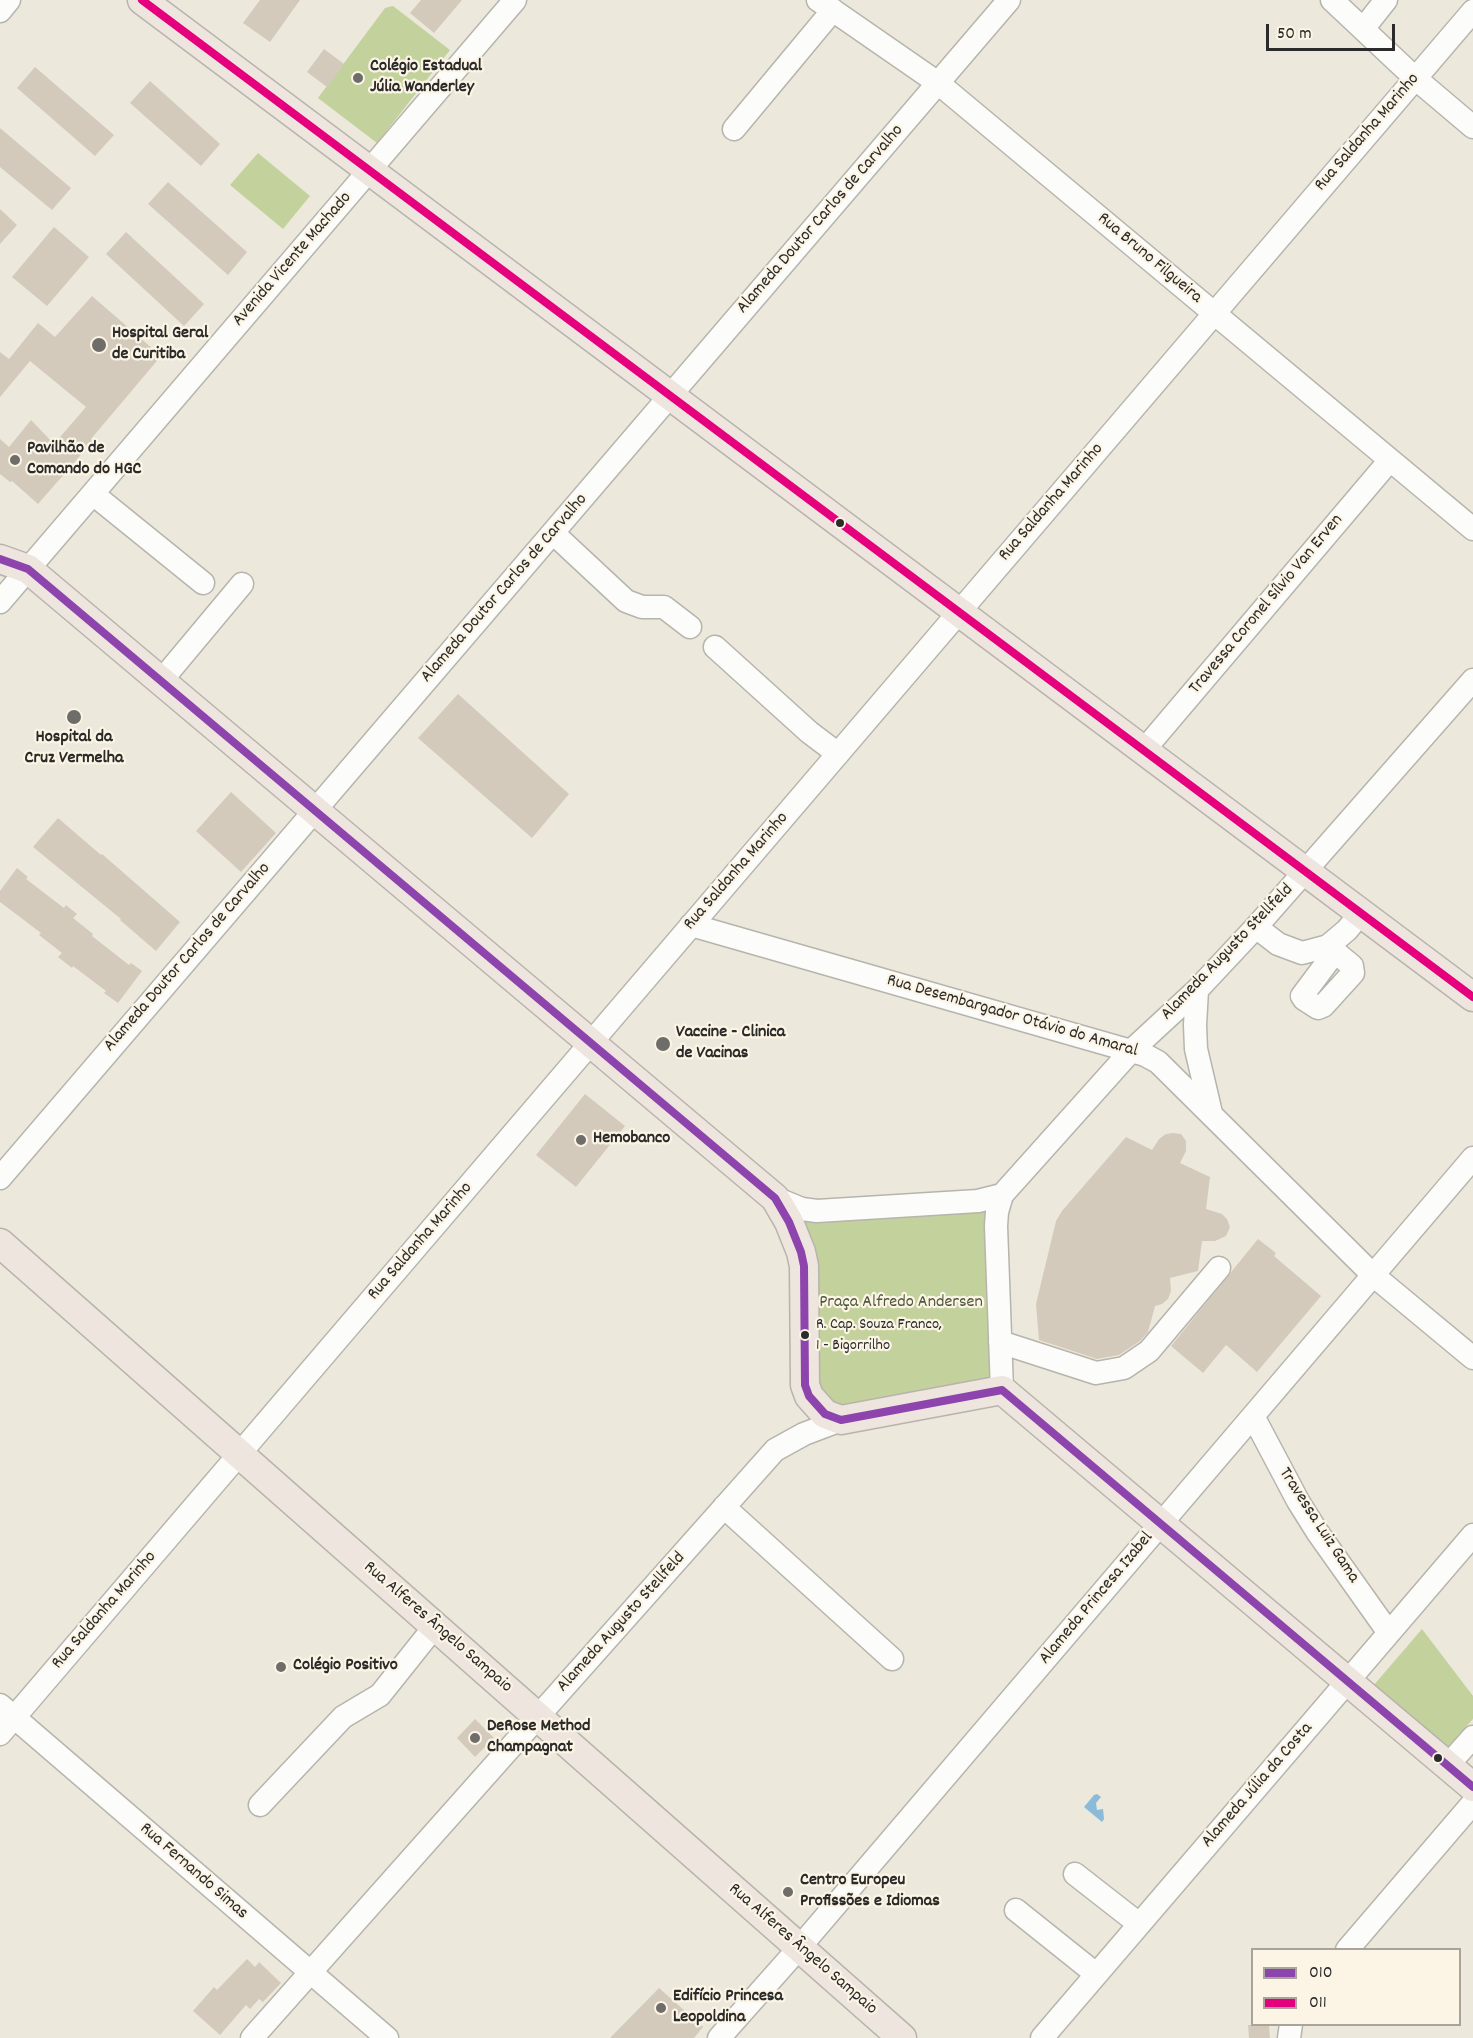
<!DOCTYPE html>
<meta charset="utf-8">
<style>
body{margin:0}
#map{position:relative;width:1473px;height:2038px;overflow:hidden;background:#ece8db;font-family:Dekko,sans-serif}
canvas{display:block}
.legend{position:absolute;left:1251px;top:1948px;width:210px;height:78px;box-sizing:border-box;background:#fcf5e5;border:2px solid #a8a49b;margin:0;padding:8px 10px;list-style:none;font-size:18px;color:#2b2b2b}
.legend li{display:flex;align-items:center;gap:12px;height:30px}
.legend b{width:30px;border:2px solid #a8a49b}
.scale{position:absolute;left:1266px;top:24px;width:129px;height:27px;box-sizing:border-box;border:3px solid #2b2b2b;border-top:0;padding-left:8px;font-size:18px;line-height:21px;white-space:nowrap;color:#2b2b2b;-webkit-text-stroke:4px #fcf5e5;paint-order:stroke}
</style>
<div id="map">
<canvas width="1473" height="2038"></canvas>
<ul class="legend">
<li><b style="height:8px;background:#8e44ad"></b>010</li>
<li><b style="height:8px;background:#e5007d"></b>011</li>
</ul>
<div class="scale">50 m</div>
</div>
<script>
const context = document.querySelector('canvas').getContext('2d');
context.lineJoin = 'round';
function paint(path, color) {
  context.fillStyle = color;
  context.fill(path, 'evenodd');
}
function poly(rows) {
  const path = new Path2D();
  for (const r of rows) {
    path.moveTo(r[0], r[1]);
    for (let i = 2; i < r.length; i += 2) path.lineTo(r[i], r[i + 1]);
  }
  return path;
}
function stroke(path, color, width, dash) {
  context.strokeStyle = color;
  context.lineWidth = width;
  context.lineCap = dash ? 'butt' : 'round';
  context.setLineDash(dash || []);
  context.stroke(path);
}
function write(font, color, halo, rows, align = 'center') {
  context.font = font + ' Dekko,sans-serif';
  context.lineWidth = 4.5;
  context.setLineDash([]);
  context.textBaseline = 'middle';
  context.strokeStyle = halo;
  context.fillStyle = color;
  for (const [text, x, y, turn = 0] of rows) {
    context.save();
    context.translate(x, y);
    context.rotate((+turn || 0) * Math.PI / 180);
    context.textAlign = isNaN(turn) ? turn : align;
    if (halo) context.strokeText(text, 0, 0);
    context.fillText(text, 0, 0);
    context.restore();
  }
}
paint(poly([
 [393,6,450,50,377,143,318,98,385,8],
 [258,153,310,196,283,229,230,185],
 [988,1200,1002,1390,841,1420,816,1405,788,1205],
 [1422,1629,1473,1696,1473,1719,1447,1748,1373,1686]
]), '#c3d29c');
paint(poly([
 [1097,1794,1101,1797,1096,1803,1097,1810,1103,1809,1104,1819,1102,1822,1084,1807,1094,1795]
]), '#8bbbd9');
paint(poly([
 [260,0,300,0,270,42,243,23],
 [421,0,462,0,434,33,410,13],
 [324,49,344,64,327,87,307,72],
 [35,67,114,135,95,156,17,88],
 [150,81,220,144,201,166,130,103],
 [0,128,71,188,52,210,0,167],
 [168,182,247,252,228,275,148,204],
 [0,209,17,225,0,244],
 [54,227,89,257,47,306,12,277],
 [126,232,204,304,184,326,106,254],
 [92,296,161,356,91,439,93,441,38,504,12,481,10,482,0,474,0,439,9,447,31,420,54,444,86,407,30,361,0,397,0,352,9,359,38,323,55,337],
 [458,694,569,794,532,838,418,738],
 [231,792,276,833,241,872,196,831],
 [58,818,101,855,102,854,180,922,156,951,120,920,121,919,33,847],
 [17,868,28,877,26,879,64,908,66,905,77,914,73,918,93,934,92,936,129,965,131,963,142,971,118,1003,104,993,106,991,73,966,72,968,58,957,62,953,39,935,41,933,0,902,0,891],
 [585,1094,625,1126,576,1187,536,1155],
 [1173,1133,1181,1134,1186,1141,1186,1151,1180,1163,1210,1177,1206,1209,1222,1214,1227,1219,1230,1227,1226,1236,1215,1241,1202,1241,1198,1271,1170,1278,1171,1291,1168,1299,1162,1304,1155,1306,1148,1332,1140,1341,1119,1355,1097,1359,1039,1340,1036,1304,1056,1221,1062,1211,1126,1137,1152,1150,1159,1139,1166,1134],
 [1258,1239,1276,1253,1274,1256,1321,1296,1257,1372,1226,1345,1203,1373,1171,1346],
 [475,1719,494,1738,475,1757,457,1738],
 [247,1959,255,1967,259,1962,281,1983,263,2002,259,1999,250,2009,246,2005,220,2035,193,2011,214,1987,217,1990],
 [659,1988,703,2027,694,2038,610,2038],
 [1248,2025,1269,2025,1270,2038,1249,2038]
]), '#d3cabc');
const minor = poly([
 [818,0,938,83,1473,529],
 [1332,0,1415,78,1473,127],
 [0,11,9,0],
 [1363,29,1386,0],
 [734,129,833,10],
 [93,494,203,583],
 [553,533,626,601,642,607,664,607,690,627],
 [0,602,515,0],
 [715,647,809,732,838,754],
 [161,681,242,584],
 [1144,750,1390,460],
 [691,925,1145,1055,1158,1062,1373,1275,1473,1358],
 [1256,927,1278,944,1302,953,1328,946,1347,930,1361,913],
 [1328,946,1352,966,1353,973,1323,1006,1318,1008,1304,999,1302,996,1335,952],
 [1197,990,1195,1025,1196,1049,1211,1113],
 [0,1178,1009,0],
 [775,1198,802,1209,817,1211,978,1201,1002,1195],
 [1000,1342,1096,1373,1124,1368,1149,1351,1219,1268],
 [1002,1390,996,1226,997,1212,1002,1195,1131,1051,1197,990,1256,927,1473,680],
 [1253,1416,1298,1501,1318,1533,1389,1633],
 [724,1507,892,1659],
 [0,1705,387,2038],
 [0,1734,1473,11],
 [1448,1765,1473,1737],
 [260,1805,343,1717,380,1695,435,1626],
 [1075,1874,1139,1924],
 [1016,1910,1096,1974],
 [1347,1950,1473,1803],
 [252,2038,775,1450,804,1434,841,1420],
 [719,2038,799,1948,1473,1158],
 [1042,2038,1473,1535],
 [1289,2038,1291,2024]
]);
const major = poly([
 [142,0,1473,997],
 [0,559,28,569,775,1198,789,1222,801,1252,804,1266,805,1385,809,1396,825,1414,841,1420,1002,1390,1473,1787],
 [0,1243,902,2038]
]);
stroke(minor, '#b6b4ac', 25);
stroke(major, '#b6b4ac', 31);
stroke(minor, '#fcfcfa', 22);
stroke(major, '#ede5de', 28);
stroke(poly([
 [0,559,28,569,775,1198,789,1222,801,1252,804,1266,805,1385,809,1396,825,1414,841,1420,1002,1390,1473,1787]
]), '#8e44ad', 8);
stroke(poly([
 [142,0,1473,997]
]), '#e5007d', 8);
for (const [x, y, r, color] of [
 [358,78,6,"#6f6d69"],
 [99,345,8,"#6f6d69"],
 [15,460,6,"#6f6d69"],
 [840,523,5,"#2b2b2b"],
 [74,717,8,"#6f6d69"],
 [663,1044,8,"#6f6d69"],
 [581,1140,6,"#6f6d69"],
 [805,1335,5,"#2b2b2b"],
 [281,1667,6,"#6f6d69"],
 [475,1738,6,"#6f6d69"],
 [1438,1758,5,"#2b2b2b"],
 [788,1892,6,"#6f6d69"],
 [661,2008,6,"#6f6d69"]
]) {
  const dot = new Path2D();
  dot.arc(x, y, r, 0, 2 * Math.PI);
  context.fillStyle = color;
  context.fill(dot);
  stroke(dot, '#fcf5e5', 2);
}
write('16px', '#2b2b2b', '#fcf5e5', [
 ["R. Cap. Souza Franco,",816,1326],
 ["1 - Bigorrilho",816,1347]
], 'left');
write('bold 18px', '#2b2b2b', '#fcf5e5', [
 ["Colégio Estadual",370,68],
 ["Júlia Wanderley",370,89],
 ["Hospital Geral",112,335],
 ["de Curitiba",112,356],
 ["Pavilhão de",27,450],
 ["Comando do HGC",27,471],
 ["Hospital da",74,739,"center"],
 ["Cruz Vermelha",74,760,"center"],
 ["Vaccine - Clinica",676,1034],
 ["de Vacinas",676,1055],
 ["Hemobanco",593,1140],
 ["Colégio Positivo",293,1667],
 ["DeRose Method",487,1728],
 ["Champagnat",487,1749],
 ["Centro Europeu",800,1882],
 ["Profissões e Idiomas",800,1903],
 ["Edifício Princesa",673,1998],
 ["Leopoldina",673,2019]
], 'left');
write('18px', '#2b2b2b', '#fcf5e5', [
 ["Rua Saldanha Marinho",1368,133,-49],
 ["Alameda Doutor Carlos de Carvalho",821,220,-49],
 ["Rua Bruno Filgueira",1149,259,40],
 ["Avenida Vicente Machado",293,260,-49],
 ["Rua Saldanha Marinho",1052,503,-49],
 ["Alameda Doutor Carlos de Carvalho",505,589,-49],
 ["Travessa Coronel Sílvio Van Erven",1267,605,-50],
 ["Rua Saldanha Marinho",737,872,-49],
 ["Alameda Augusto Stellfeld",1228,953,-46],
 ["Alameda Doutor Carlos de Carvalho",188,958,-49],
 ["Rua Desembargador Otávio do Amaral",1012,1017,16],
 ["Rua Saldanha Marinho",421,1242,-49],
 ["Travessa Luiz Gama",1318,1526,57],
 ["Alameda Princesa Izabel",1097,1599,-50],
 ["Rua Saldanha Marinho",105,1611,-49],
 ["Alameda Augusto Stellfeld",622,1623,-48],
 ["Rua Alferes Ângelo Sampaio",437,1628,41],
 ["Alameda Júlia da Costa",1258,1786,-49],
 ["Rua Fernando Simas",193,1872,41],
 ["Rua Alferes Ângelo Sampaio",802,1950,41]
]);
write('18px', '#4e583d', '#fcf5e5', [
 ["Praça Alfredo Andersen",901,1304]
]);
</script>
